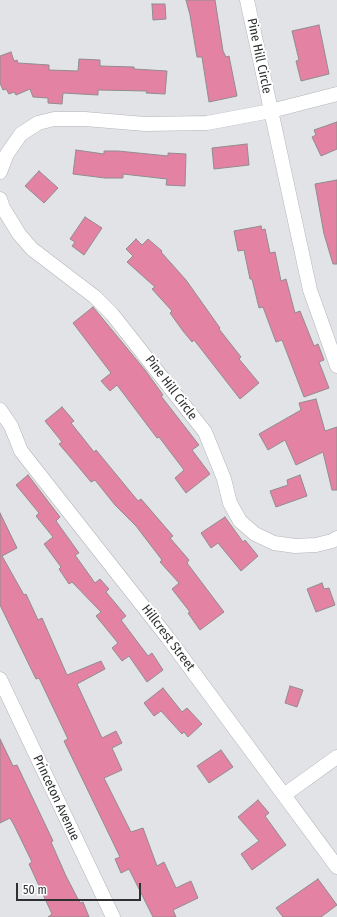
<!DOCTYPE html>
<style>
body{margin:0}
#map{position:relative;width:337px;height:917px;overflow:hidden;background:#e1e3e7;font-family:"Fira Sans Condensed",sans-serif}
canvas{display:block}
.scale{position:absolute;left:16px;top:883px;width:125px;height:18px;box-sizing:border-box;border:2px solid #2f3032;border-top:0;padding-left:5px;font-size:12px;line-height:14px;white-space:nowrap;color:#2f3032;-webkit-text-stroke:3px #fff;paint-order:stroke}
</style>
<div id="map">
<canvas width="337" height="917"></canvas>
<div class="scale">50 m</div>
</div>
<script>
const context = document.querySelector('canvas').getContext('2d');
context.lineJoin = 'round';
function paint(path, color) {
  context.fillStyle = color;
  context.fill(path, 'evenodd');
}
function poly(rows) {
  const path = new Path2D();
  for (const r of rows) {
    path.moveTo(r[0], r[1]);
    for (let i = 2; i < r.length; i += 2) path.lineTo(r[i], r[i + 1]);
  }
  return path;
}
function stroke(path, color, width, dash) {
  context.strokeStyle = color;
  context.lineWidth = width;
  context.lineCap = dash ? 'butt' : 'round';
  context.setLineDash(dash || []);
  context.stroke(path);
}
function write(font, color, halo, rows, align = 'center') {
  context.font = font + ' "Fira Sans Condensed",sans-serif';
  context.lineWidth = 4;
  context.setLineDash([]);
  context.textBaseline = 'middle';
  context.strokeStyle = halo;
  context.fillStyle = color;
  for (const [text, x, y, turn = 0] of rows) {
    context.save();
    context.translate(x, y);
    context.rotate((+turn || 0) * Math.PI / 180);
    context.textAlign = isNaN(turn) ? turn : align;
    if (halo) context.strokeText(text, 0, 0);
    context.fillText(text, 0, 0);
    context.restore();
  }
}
const building = poly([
 [186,0,215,0,223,51,226,57,229,56,237,96,209,102,202,57,197,57,190,15,186,0],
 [152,4,165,4,166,19,153,20,152,4],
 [319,25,329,74,301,81,296,61,299,60,292,31,319,25],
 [11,52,14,61,17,60,18,63,49,65,49,70,78,71,79,59,100,60,100,66,134,67,134,69,167,71,165,94,146,93,147,91,98,90,98,95,63,93,62,104,48,103,48,98,33,97,30,89,16,95,14,92,9,94,6,89,3,90,0,83,0,56,11,52],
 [337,122,337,149,321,156,312,137,316,135,314,130,337,122],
 [247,144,249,165,214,169,212,148,247,144],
 [76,150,104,154,104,151,118,151,168,156,168,153,186,154,185,186,166,185,167,179,123,174,123,178,105,178,73,174,76,150],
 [39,171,58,188,44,203,25,186,39,171],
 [337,180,337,264,333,264,324,234,315,184,337,180],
 [85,217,102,228,84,255,72,246,75,242,70,239,85,217],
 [261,226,262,230,265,229,270,253,275,252,281,281,286,279,295,313,300,311,314,346,318,344,324,360,319,362,329,388,304,397,282,340,276,342,263,307,259,308,252,279,250,279,244,250,238,251,234,231,261,226],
 [136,239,142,245,148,239,162,251,161,252,186,280,220,328,219,329,241,357,239,359,259,383,240,399,198,345,194,340,192,342,183,331,170,313,172,311,152,289,155,287,127,262,133,256,126,249,136,239],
 [93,307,145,370,163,395,161,396,199,445,192,450,210,474,186,493,175,478,184,470,159,437,157,438,117,385,110,391,101,381,111,373,73,323,93,307],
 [316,399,325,431,337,427,337,490,332,490,323,452,296,465,285,440,268,450,259,434,301,410,299,403,316,399],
 [62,407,74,421,71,423,94,452,96,450,138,501,141,499,173,536,170,538,189,560,187,563,224,612,200,630,188,613,190,612,172,589,179,583,160,562,162,560,136,526,115,505,95,480,91,482,71,458,59,444,62,442,45,421,62,407],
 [28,475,60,517,56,521,79,553,75,555,95,583,100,579,109,589,106,592,126,616,121,620,148,656,152,653,163,670,147,682,129,656,122,661,112,648,118,643,96,616,101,612,72,582,69,584,59,569,61,567,44,544,53,537,36,516,39,513,16,485,28,475],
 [300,475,307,496,276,507,270,491,288,485,287,480,300,475],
 [0,513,17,548,2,556,24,595,26,594,38,620,42,618,67,675,101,661,105,669,77,684,102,738,116,731,122,743,112,748,122,770,104,778,131,832,143,828,157,866,164,862,176,888,191,881,198,898,173,910,176,917,153,917,129,869,121,873,115,859,120,857,64,741,68,739,39,678,36,679,0,605,0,513],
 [225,517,243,542,245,540,258,556,241,571,218,543,211,548,201,533,225,517],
 [322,583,324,589,329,588,335,605,316,612,307,589,322,583],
 [290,686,303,690,297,707,285,703,290,686],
 [163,688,182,712,187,708,202,724,188,737,184,732,182,734,161,711,154,716,144,703,163,688],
 [0,739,13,766,17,765,53,841,51,842,66,876,80,903,83,902,89,917,48,917,52,914,29,864,32,862,14,825,10,818,0,823,0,739],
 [221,750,233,767,209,783,197,766,221,750],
 [258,800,269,813,265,816,286,845,252,870,241,854,259,841,238,817,258,800],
 [318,879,337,905,321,917,283,917,276,908,318,879]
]);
paint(building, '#e382a3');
stroke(building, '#918c8d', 1);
const street = poly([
 [247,0,310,290,337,366],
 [0,172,7,154,21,134,38,123,54,119,85,119,145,124,207,123,271,111,337,94],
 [0,199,3,208,19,234,32,249,95,297,112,314,205,432,224,479,230,503,240,521,255,534,274,543,295,546,316,545,332,541,337,538],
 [0,410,11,426,21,451,168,638,337,867],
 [0,679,113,917],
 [284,795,337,757]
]);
stroke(street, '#b4b5b9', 15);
stroke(street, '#fff', 14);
write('13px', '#2f3032', '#fff', [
 ["Pine Hill Circle",259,56,78],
 ["Pine Hill Circle",171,388,53],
 ["Hillcrest Street",168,638,53],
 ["Princeton Avenue",56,798,65]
]);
</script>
